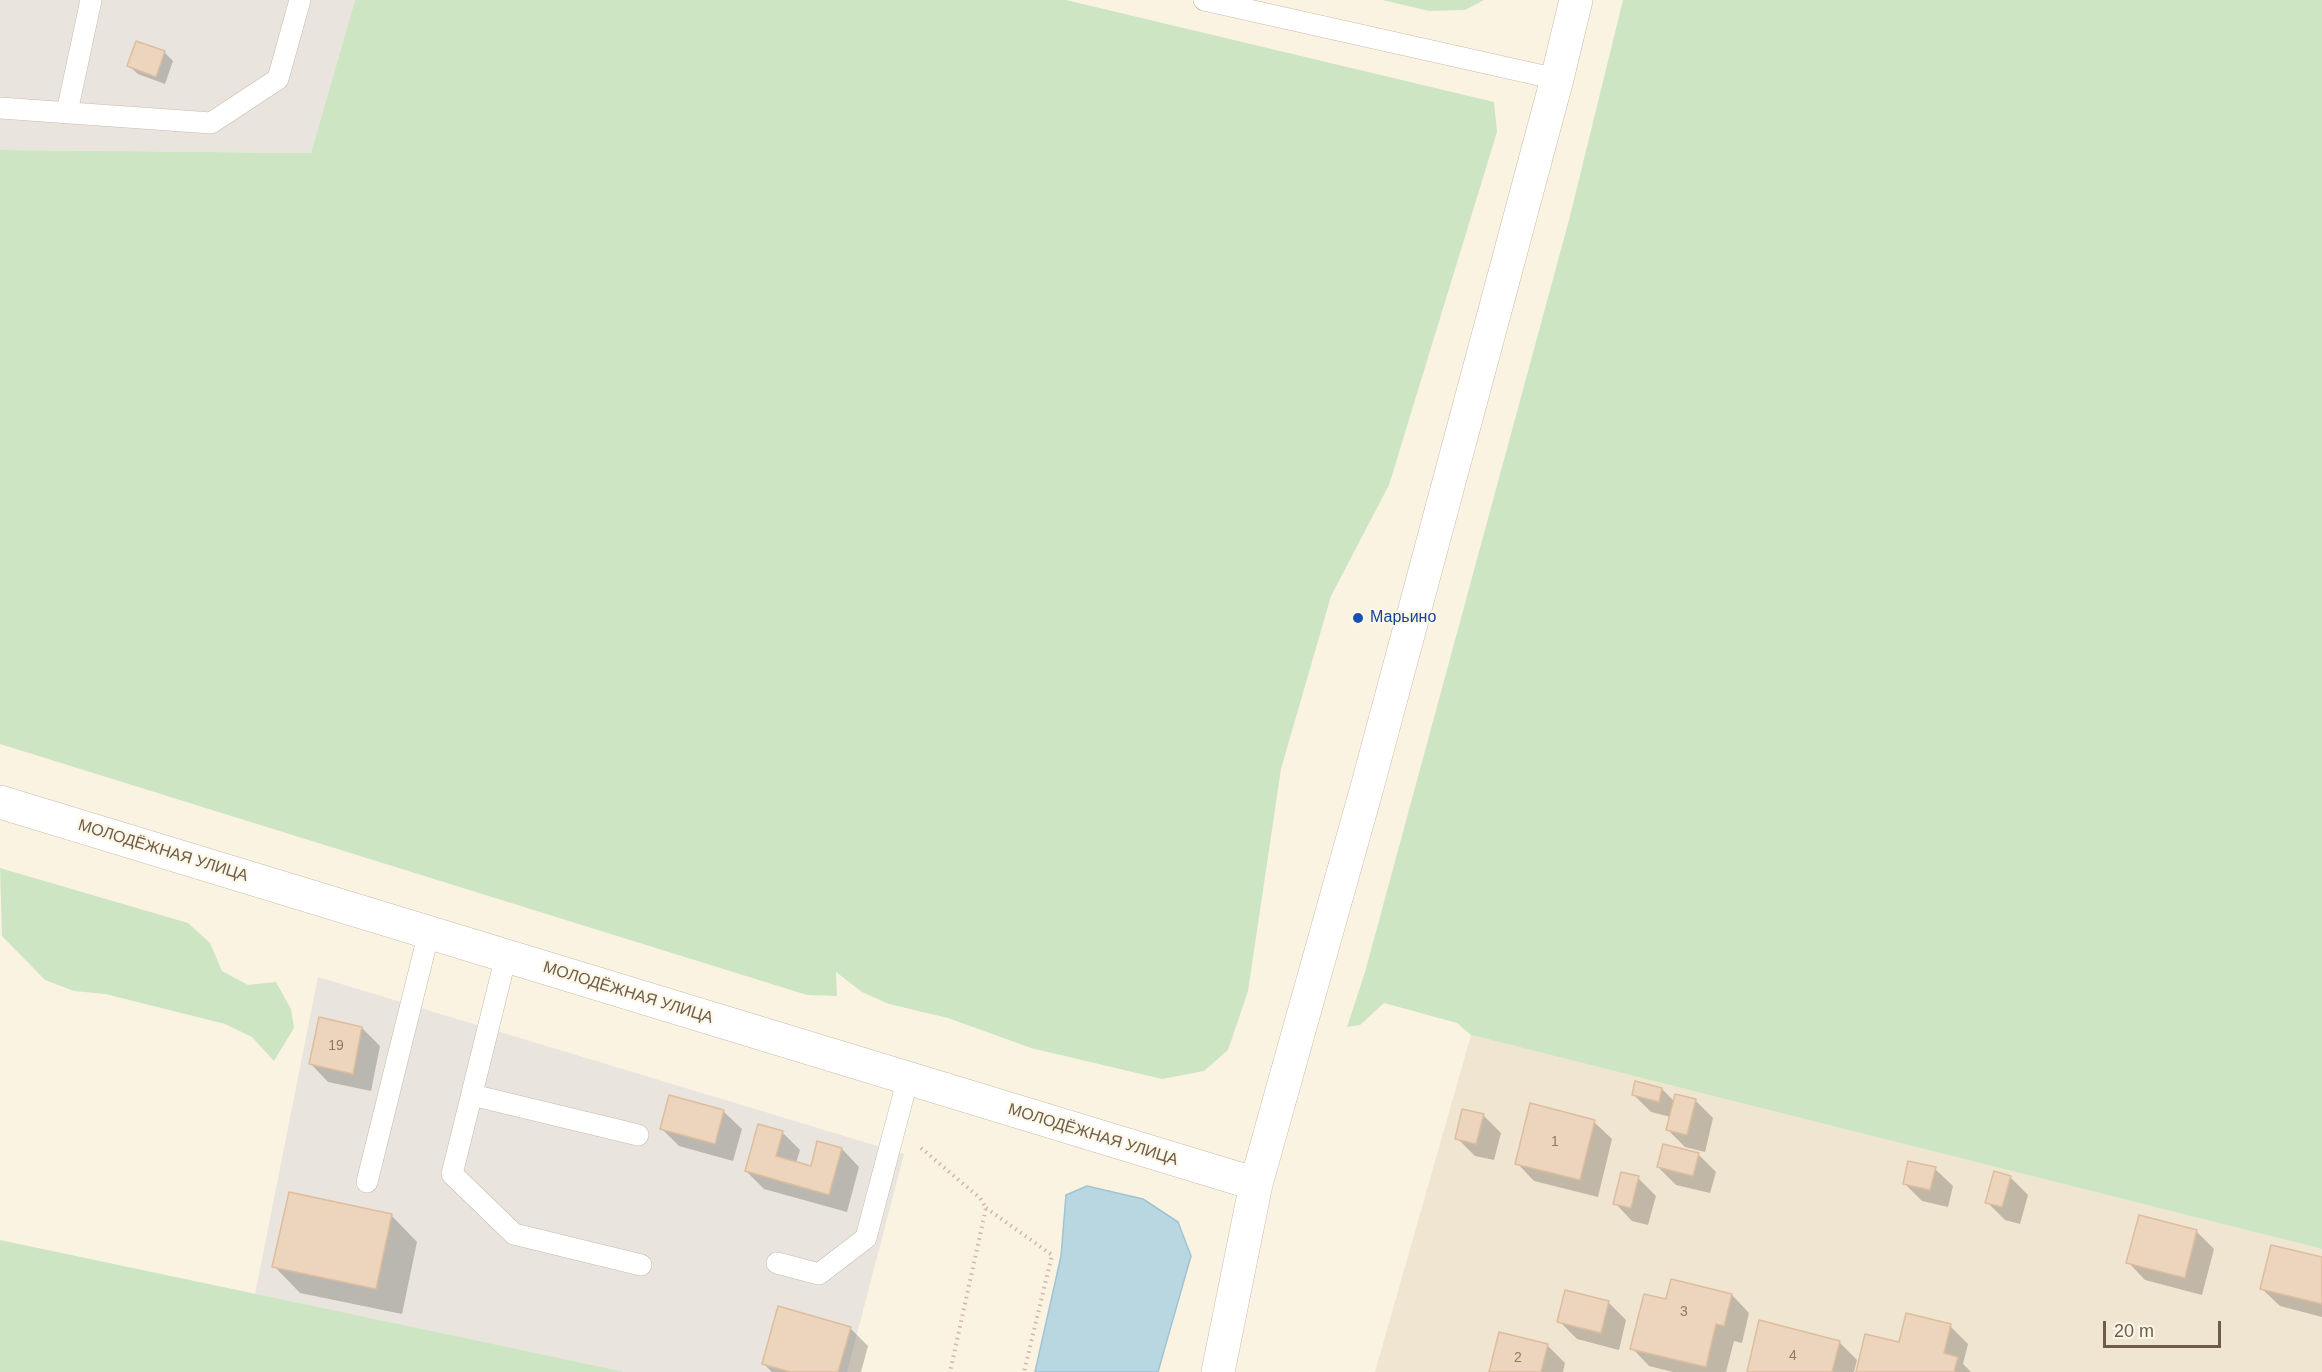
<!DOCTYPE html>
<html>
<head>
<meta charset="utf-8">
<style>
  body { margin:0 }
  #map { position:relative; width:2322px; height:1372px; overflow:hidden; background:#faf3e2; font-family:Helvetica,sans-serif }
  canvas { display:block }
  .scale { position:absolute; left:2103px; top:1321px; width:118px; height:27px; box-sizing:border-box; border:3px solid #6e5c4b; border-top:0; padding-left:8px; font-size:18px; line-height:21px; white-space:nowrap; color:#6e5c4b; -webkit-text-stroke:4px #fdf7e7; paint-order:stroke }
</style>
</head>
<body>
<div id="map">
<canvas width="2322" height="1372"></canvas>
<div class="scale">20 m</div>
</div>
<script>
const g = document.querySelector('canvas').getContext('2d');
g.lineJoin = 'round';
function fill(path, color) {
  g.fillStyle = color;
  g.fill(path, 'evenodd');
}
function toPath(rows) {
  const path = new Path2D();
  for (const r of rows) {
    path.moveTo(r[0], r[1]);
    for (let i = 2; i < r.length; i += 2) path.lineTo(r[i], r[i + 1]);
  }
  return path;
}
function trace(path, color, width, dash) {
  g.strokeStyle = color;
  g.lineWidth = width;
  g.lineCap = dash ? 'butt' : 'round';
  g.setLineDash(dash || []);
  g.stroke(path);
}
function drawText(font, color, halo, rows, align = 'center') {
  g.font = font + ' Helvetica,sans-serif';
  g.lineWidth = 4.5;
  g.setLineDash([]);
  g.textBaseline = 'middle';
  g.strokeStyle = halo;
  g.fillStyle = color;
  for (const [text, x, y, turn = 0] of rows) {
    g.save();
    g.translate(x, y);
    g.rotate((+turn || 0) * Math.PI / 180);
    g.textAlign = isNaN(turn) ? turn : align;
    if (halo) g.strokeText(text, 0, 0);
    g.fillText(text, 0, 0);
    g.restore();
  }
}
const residential = toPath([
  [1471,1035,2322,1249,2322,1372,1375,1372]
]);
const industrial = toPath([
  [0,0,355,0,311,153,0,150],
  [318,977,904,1154,847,1372,625,1372,255,1294]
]);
const green = toPath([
  [355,0,1066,0,1494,102,1497,132,1389,485,1331,596,1281,769,1248,991,1228,1050,1204,1071,1162,1079,1031,1048,948,1018,889,1004,862,992,836,972,837,996,807,995,0,744,0,150,311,153],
  [1383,0,1484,0,1465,10,1429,11],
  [1623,0,2322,0,2322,1249,1471,1035,1457,1023,1384,1003,1360,1025,1347,1027,1365,972,1569,220],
  [0,868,188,923,210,943,222,971,248,985,276,982,291,1009,294,1028,274,1061,252,1037,225,1024,105,994,74,991,45,980,2,936],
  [0,1240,460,1337,625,1372,0,1372]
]);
const water = toPath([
  [1087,1186,1143,1199,1178,1222,1191,1256,1158,1372,1035,1372,1061,1256,1066,1195,1087,1186]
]);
const shadow = toPath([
  [137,43,165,53,173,61,165,84,138,74,129,66],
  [320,1019,362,1028,380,1046,371,1091,328,1082,311,1064],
  [1662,1089,1675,1102,1695,1100,1713,1118,1705,1152,1685,1147,1668,1130,1671,1117,1651,1112,1633,1094],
  [670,1097,724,1112,742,1129,733,1161,679,1146,662,1129],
  [1483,1115,1501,1133,1494,1160,1475,1156,1457,1138],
  [1594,1122,1612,1139,1598,1197,1534,1181,1517,1163],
  [782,1132,800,1150,796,1163,812,1168,842,1149,859,1167,847,1212,764,1189,746,1171],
  [1698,1154,1716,1172,1710,1193,1676,1185,1658,1167],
  [1935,1169,1953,1186,1948,1207,1922,1201,1904,1183],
  [2010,1177,2028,1195,2020,1224,2005,1220,1987,1202],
  [1638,1178,1656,1196,1648,1225,1632,1221,1615,1203],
  [391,1215,417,1242,402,1314,300,1293,274,1266],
  [2196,1231,2214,1249,2202,1295,2145,1280,2128,1262],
  [2322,1259,2322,1317,2280,1306,2262,1289],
  [1732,1295,1749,1313,1742,1343,1734,1341,1726,1372,1673,1372,1649,1366,1632,1348,1667,1301],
  [1608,1302,1626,1320,1619,1350,1577,1339,1559,1321],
  [1950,1326,1968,1344,1963,1364,1971,1372,1857,1372],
  [850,1328,868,1346,861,1372,772,1372,763,1363],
  [1839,1342,1857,1360,1854,1372,1748,1372],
  [1547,1345,1565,1363,1563,1372,1490,1372]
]);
const building = toPath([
  [136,41,165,51,156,77,127,66,136,41],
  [319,1017,362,1027,353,1074,309,1064,319,1017],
  [1635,1081,1662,1088,1659,1102,1632,1095,1635,1081],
  [1675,1094,1696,1099,1687,1135,1666,1130,1675,1094],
  [669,1095,724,1110,715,1144,660,1129,669,1095],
  [1530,1103,1595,1120,1580,1180,1515,1164,1530,1103],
  [1462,1109,1484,1114,1476,1144,1455,1139,1462,1109],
  [758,1124,783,1131,776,1156,811,1166,817,1141,842,1148,829,1195,745,1171,758,1124],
  [1663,1144,1699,1153,1693,1176,1657,1167,1663,1144],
  [1908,1161,1936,1167,1930,1190,1903,1184,1908,1161],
  [1994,1171,2011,1176,2002,1207,1985,1203,1994,1171],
  [1621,1172,1639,1176,1631,1208,1613,1204,1621,1172],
  [289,1192,392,1214,376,1289,272,1267,289,1192],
  [2139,1215,2197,1230,2185,1278,2126,1263,2139,1215],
  [2271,1245,2322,1257,2322,1304,2260,1289,2271,1245],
  [1671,1279,1732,1294,1724,1326,1716,1324,1706,1367,1630,1349,1644,1294,1666,1299,1671,1279],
  [1565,1290,1609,1301,1601,1333,1557,1322,1565,1290],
  [778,1306,851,1327,838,1372,790,1372,762,1364,778,1306],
  [1906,1313,1951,1324,1944,1353,1958,1357,1954,1372,1856,1372,1865,1334,1899,1342,1906,1313],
  [1759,1320,1840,1341,1832,1372,1747,1372,1759,1320],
  [1499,1332,1548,1344,1541,1372,1489,1372,1499,1332]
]);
const path = toPath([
  [921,1148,980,1198,986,1208,950,1372],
  [986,1208,1052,1255,1024,1372]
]);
const service = toPath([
  [1204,0,1557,79],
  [0,108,211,123,278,79,300,0],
  [67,112,91,0],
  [506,956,452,1174,514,1234,641,1265],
  [472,1095,638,1135],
  [367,1182,429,932],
  [777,1263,819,1274,866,1238,908,1078]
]);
const tertiary = toPath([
  [0,802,1256,1184],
  [1218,1372,1256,1184,1368,784,1557,79,1576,0]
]);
const markers = [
  [1358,618,6,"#1a4fb4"]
];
const numberNames = [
  ["19",336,1046],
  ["1",1555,1142],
  ["3",1684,1312],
  ["4",1793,1356],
  ["2",1518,1358]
];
const transitNames = [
  ["Марьино",1370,618]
];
const streetNames = [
  ["МОЛОДЁЖНАЯ УЛИЦА",163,851,17],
  ["МОЛОДЁЖНАЯ УЛИЦА",628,993,17],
  ["МОЛОДЁЖНАЯ УЛИЦА",1093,1135,17]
];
fill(residential, '#f0e5d1');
fill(industrial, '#e9e4dd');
fill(green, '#cde5c2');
fill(water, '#b9d7e1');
trace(water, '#a0c4d2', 1.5);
fill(shadow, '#0003');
fill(building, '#ecd5bc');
trace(building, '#ddbd9e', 1.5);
trace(service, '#c9bbaa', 22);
trace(tertiary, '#c9bbaa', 34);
trace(path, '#d1b8a0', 4, [1.5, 4.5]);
trace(service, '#fff', 21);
trace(tertiary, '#fff', 33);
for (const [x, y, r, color] of markers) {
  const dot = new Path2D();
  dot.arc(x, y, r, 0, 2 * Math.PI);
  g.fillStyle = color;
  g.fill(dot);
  trace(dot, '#fdf7e7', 2);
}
drawText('14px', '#8e7a67', null, numberNames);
drawText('16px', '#164399', '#fdf7e7', transitNames, 'left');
drawText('16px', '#6e5c4b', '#fdf7e7', streetNames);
</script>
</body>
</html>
